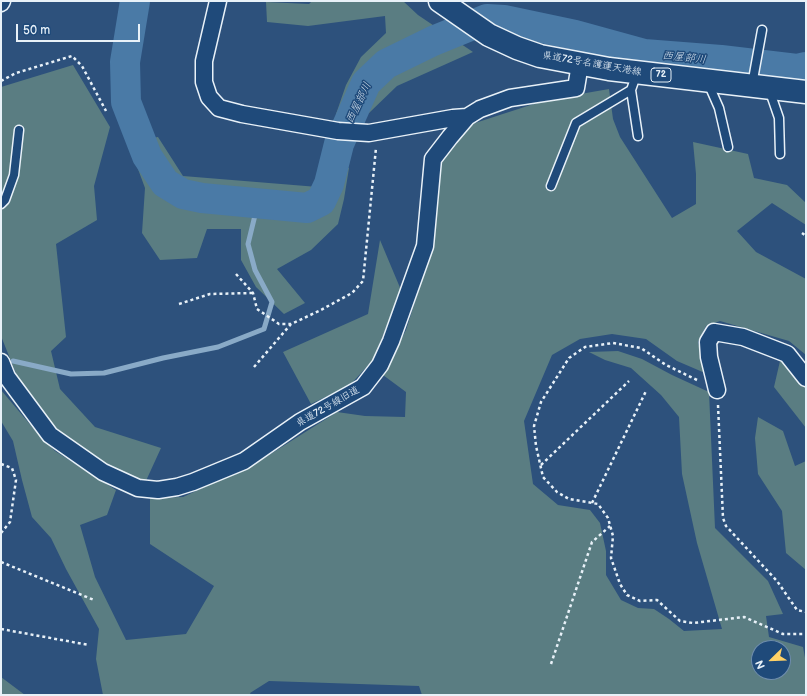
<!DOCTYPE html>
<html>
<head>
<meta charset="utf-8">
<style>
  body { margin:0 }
  #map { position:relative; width:807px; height:696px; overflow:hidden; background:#2d517c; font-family:"Balsamiq Sans",sans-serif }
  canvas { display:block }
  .frame { position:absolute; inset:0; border:2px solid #e8f1f8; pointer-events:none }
  .north { position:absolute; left:751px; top:640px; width:40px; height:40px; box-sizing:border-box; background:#1f4a7a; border:1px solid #6f8dac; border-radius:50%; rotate:247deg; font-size:11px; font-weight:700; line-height:16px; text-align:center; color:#e8f1f8 }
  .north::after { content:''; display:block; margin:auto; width:14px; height:18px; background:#ffd166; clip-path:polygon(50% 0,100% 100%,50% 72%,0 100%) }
  .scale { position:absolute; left:16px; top:24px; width:124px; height:18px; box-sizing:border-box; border:2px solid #e8f1f8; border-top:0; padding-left:5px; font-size:12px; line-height:14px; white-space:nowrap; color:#e8f1f8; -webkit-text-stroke:3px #1f4a7a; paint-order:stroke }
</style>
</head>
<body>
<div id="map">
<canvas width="807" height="696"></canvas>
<div class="frame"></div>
<div class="north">N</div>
<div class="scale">50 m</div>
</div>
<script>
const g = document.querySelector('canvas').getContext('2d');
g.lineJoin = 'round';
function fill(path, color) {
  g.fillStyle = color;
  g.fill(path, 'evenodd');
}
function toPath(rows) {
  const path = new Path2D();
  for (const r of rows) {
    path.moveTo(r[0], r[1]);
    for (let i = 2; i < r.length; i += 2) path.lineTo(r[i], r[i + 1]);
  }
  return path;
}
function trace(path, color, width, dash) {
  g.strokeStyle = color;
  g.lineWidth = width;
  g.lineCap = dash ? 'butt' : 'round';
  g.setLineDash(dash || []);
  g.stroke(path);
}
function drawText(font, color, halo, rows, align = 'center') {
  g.font = font + ' "Balsamiq Sans","Klee One",sans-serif';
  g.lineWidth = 3;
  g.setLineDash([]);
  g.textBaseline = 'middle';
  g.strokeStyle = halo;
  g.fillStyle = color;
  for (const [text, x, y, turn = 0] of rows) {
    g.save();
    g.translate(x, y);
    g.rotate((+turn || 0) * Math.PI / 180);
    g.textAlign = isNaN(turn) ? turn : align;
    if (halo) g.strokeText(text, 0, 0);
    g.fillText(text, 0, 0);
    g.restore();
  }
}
const green = toPath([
  [312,1,403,1,418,15,473,52,397,86,369,113,336,114,346,85,361,57,386,33,385,16,308,26,267,22,266,2,309,4],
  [73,65,110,127,94,186,97,220,56,244,66,337,51,351,60,389,95,427,161,448,145,483,103,463,57,430,17,376,1,336,1,87],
  [609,89,613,119,620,137,672,218,696,204,696,174,693,142,748,154,754,178,787,185,806,203,806,225,772,203,737,231,756,252,806,279,806,355,789,341,720,321,706,326,698,342,705,373,677,361,646,339,612,334,580,339,552,355,524,421,533,484,558,505,590,510,600,523,606,551,606,575,621,600,638,608,654,609,669,619,684,631,722,629,697,543,682,474,679,417,661,395,631,368,605,360,589,352,618,351,642,359,672,375,709,392,715,528,768,581,783,614,766,616,769,637,803,647,806,663,806,695,422,695,419,686,269,681,250,693,251,695,103,695,96,659,99,629,66,569,51,538,32,517,22,480,13,441,1,421,1,390,39,435,55,451,116,490,107,515,80,525,95,577,126,640,186,634,214,586,150,544,150,498,183,497,258,462,337,412,365,416,405,417,406,392,383,375,406,330,430,255,441,162,472,124,546,100],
  [759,648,783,648,783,672,759,672],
  [158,137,183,176,318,187,329,158,349,168,344,199,338,224,311,250,277,269,305,303,284,314,256,287,241,260,241,229,207,229,197,258,160,260,142,233,145,188,128,142],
  [380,240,401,290,373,360,350,385,311,404,283,352,368,314],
  [780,361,788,365,806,388,806,428,774,387],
  [758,417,783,431,795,466,806,461,806,570,786,553,782,511,758,474,755,438],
  [1,677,25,695,1,695]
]);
const stream = toPath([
  [13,361,71,374,104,373,163,358,218,347,264,329,272,302,255,270,248,244,258,203]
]);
const river = toPath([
  [135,1,125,62,126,102,147,156,165,183,183,194,202,198,307,208,321,201,329,184,339,144,366,83,386,64,433,41,487,19,504,20,575,35,644,54,721,60,797,69,806,67]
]);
const path = toPath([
  [1,81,16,73,72,56,82,66,106,111],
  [802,233,806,236],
  [236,274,253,293,257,309,279,324,291,324,319,311,352,293,363,281,376,148],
  [179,304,210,294,252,293],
  [254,367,291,324],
  [697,380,666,365,641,348,613,343,585,347,569,358,541,402,534,426,536,446,543,477,557,492,569,499,598,504,608,518,613,536,611,558,620,584,627,595,640,601,657,600,680,621,693,623,744,617,783,634,806,634],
  [718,405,723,518,726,526,777,581,797,610,806,612],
  [1,464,12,468,16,480,10,522,1,533],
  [541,465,629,381],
  [592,503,646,391],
  [1,562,94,600],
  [1,629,89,645],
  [551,664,592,542,610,526]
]);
const service = toPath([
  [708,83,719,108,728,147],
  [752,85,762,30],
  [769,89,779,118,780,154],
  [631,90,638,136],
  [551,186,576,123,631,90,637,73],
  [1,204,5,200,14,175,19,130]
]);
const minor = toPath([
  [218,1,204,61,204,82,209,97,219,108,242,114,338,131,369,133,453,118,467,117],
  [1,3,2,1],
  [1,362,7,377,50,435,103,472,138,488,158,490,177,487,193,482,244,461,300,422,363,387,380,365,391,341,425,246,433,159,450,137,467,117,480,109,510,98,576,88,580,64],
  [717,390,709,357,708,342,714,332,743,337,787,354,806,378]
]);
const primary = toPath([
  [440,1,489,35,517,48,540,56,609,69,806,92]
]);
const shields = [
  [661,75,20]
];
const shieldNames = [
  ["72",661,75]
];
const streetNames = [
  ["県道72号名護運天港線",592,64,10],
  ["県道72号線旧道",328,407,-30]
];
const waterNames = [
  ["西屋部川",684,58,6],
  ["西屋部川",359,103,-64]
];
fill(green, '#5a7d82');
trace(stream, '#89aac7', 5);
trace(river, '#4a7aa6', 30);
trace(service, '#e8f1f8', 11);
trace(minor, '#e8f1f8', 19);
trace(primary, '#e8f1f8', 25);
trace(path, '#e8f1f8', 2.5, [3, 3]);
trace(service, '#1f4a7a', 8);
trace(minor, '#1f4a7a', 16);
trace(primary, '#1f4a7a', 22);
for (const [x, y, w] of shields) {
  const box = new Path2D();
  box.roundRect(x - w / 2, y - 7, w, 14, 3);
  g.fillStyle = '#1f4a7a';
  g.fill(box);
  trace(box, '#e8f1f8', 1);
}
drawText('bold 9px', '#e8f1f8', null, shieldNames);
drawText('10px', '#e8f1f8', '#1f4a7a', streetNames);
drawText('italic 11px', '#d0dfec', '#1f4a7a', waterNames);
</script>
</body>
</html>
